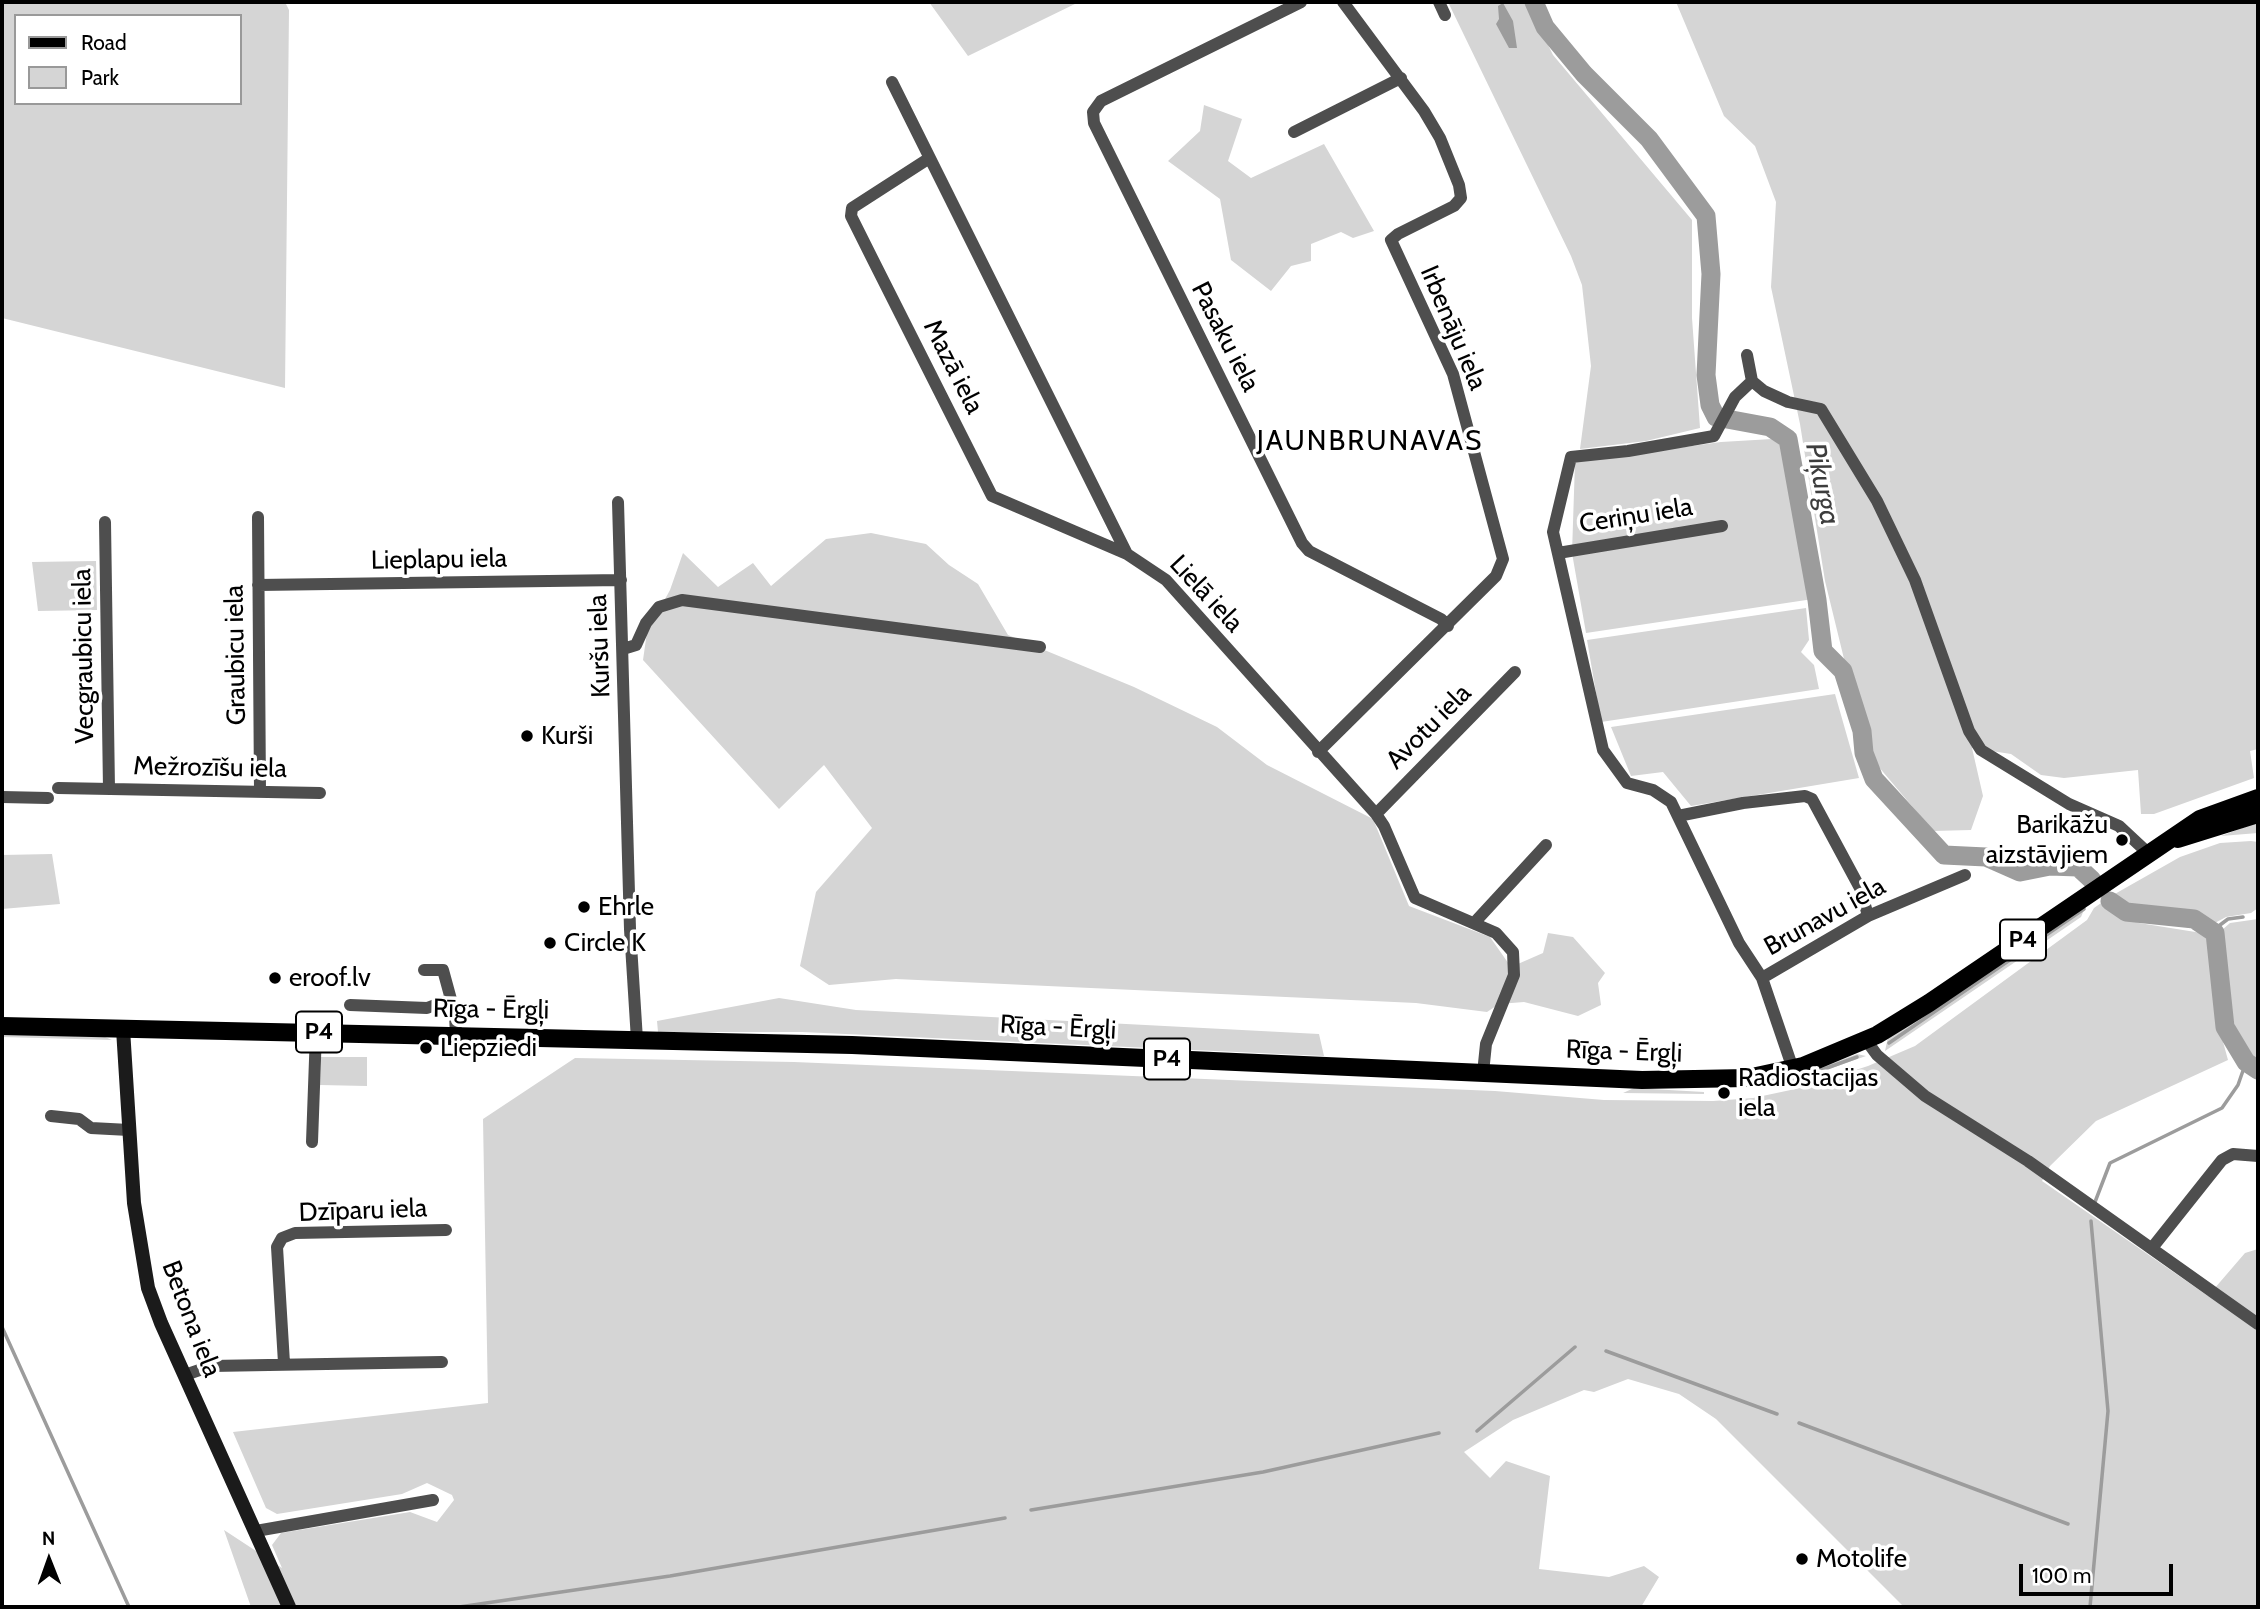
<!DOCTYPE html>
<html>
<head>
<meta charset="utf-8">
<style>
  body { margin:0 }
  #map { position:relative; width:2260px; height:1609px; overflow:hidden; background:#fff; font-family:Cabin,sans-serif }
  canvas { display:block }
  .frame { position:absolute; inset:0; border:4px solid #000; pointer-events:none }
  .legend { position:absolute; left:14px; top:14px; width:228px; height:91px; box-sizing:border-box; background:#fff; border:2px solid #999; margin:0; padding:9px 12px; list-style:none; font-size:21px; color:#000 }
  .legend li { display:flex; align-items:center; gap:14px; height:35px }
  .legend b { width:35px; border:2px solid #999 }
  .north { position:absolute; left:14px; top:1525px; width:70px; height:70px; -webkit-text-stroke:5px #fff; paint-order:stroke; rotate:359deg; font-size:19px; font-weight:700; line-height:28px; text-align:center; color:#000 }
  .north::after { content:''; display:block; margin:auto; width:24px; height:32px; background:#000; clip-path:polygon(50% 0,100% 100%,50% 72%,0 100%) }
  .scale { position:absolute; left:2019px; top:1564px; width:154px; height:32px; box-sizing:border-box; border:4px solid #000; border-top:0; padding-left:9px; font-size:21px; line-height:24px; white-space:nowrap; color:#000; -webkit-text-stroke:5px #fff; paint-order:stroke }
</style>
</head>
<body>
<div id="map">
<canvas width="2260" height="1609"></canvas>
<div class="frame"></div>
<ul class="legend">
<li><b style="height:9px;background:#000"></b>Road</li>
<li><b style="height:19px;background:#d5d5d5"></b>Park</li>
</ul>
<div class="north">N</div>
<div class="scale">100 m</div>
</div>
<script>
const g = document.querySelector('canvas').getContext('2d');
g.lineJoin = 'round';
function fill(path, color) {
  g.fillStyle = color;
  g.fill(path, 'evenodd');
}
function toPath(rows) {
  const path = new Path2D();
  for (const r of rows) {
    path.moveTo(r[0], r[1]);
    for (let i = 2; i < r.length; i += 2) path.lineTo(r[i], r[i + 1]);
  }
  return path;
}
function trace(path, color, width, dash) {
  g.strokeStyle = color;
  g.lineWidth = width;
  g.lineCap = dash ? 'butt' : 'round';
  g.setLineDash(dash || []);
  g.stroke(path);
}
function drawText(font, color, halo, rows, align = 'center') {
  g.font = font + ' Cabin,sans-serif';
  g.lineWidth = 7;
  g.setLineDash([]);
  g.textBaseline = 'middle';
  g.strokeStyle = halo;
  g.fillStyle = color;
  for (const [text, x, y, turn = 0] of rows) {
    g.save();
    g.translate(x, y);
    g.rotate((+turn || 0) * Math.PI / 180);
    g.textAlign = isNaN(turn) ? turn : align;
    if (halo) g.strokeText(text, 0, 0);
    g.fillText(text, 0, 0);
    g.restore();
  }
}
const green = toPath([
  [2,2,285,2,289,10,285,388,2,318],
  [16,16,240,16,240,103,16,103],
  [929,2,1079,2,968,56],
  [1448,2,1527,2,1553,55,1692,220,1692,318,1700,428,1646,441,1580,449,1591,366,1582,285,1571,256],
  [1676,2,2258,2,2258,749,2250,751,2254,778,2154,814,2141,814,2138,770,2064,778,2041,775,2011,754,1972,748,1983,796,1971,830,1933,831,1867,753,1825,581,1800,424,1771,287,1776,202,1755,146,1724,116],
  [1204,105,1242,119,1228,161,1251,178,1324,144,1374,231,1353,238,1341,232,1311,244,1311,261,1291,266,1271,291,1231,260,1220,199,1168,161,1200,131],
  [1772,439,1783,447,1813,599,1586,633,1572,553,1575,462,1721,442],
  [871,533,926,544,949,565,978,584,1008,635,1134,687,1217,727,1267,765,1373,819,1409,906,1490,937,1511,967,1543,953,1548,933,1573,937,1605,973,1598,983,1601,1005,1578,1016,1524,1002,1499,1004,1487,1012,1416,1003,896,979,829,985,800,966,816,892,872,828,824,765,779,809,643,660,647,632,670,590,683,553,718,587,753,563,771,586,826,539],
  [96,561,97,610,38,611,32,562],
  [1806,608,1809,640,1801,652,1814,665,1819,689,1601,722,1587,640],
  [1835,694,1859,778,1691,806,1663,772,1631,776,1611,727],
  [2258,822,2258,833,2221,836],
  [2251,841,2258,842,2258,908,2251,913,2226,917,2213,924,2195,916,2120,904,2113,895,2180,857,2220,843],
  [52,854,60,904,2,909,2,855],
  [2104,901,2109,908,2139,923,2208,934,2217,1020,2228,1060,2096,1121,2050,1166,2042,1181,2208,1296,2245,1253,2258,1249,2258,1607,1904,1607,1716,1419,1679,1394,1628,1379,1594,1392,1584,1390,1513,1420,1464,1452,1490,1478,1506,1461,1550,1476,1539,1569,1609,1577,1644,1566,1659,1577,1641,1607,251,1607,224,1530,282,1568,272,1545,281,1533,410,1512,437,1522,454,1500,452,1495,427,1483,402,1494,277,1514,266,1508,233,1432,488,1403,483,1119,575,1058,794,1062,1495,1091,1604,1100,1713,1101,1753,1098,1800,1088,1868,1066,1915,1046,2087,920,2094,908],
  [2086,905,2081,917,1885,1051,1888,1037],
  [2258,919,2256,973,2258,1064,2238,1039,2227,996,2222,930,2230,923],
  [779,998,856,1010,1319,1034,1324,1056,802,1032,658,1032,657,1021],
  [2,1034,105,1037,112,1040,2,1037],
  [1857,1054,1866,1056,1792,1082,1791,1079],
  [321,1057,367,1057,367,1086,320,1085],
  [1634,1088,1704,1092,1704,1094,1623,1093]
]);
const water = toPath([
  [1503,3,1513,21,1517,48,1509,48,1496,24,1499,19,1498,6]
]);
const stream = toPath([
  [2212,931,2228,919,2243,917],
  [1889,1043,2084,909],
  [1794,1080,1857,1057],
  [2095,1202,2110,1163,2222,1108,2238,1085,2246,1062],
  [2,1327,129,1607],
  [1606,1351,1777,1414],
  [1799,1423,2068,1524],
  [1477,1431,1575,1347],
  [1031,1510,1263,1472,1439,1433],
  [459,1607,670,1576,1005,1518],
  [2090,1607,2108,1411,2091,1221]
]);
const river = toPath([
  [1534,2,1545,27,1584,74,1649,139,1706,216,1711,274,1706,375,1710,405,1716,417,1770,427,1788,439,1817,600,1823,651,1843,671,1862,731,1864,753,1874,779,1944,855,1986,857,2020,872,2050,866,2078,867,2092,880],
  [2110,901,2126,912,2194,919,2215,933,2225,1027,2246,1062,2258,1070]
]);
const minor = toPath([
  [1301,2,1101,101,1093,112,1094,123,1302,543,1309,551,1441,619,1448,626],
  [1439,2,1445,15],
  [892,82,1127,554,1166,580,1376,814,1384,826,1415,898,1496,933,1513,952,1514,975,1486,1044,1483,1073],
  [1294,132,1401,78],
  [928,159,852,208,851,216,872,258,992,496,1127,554],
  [1747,355,1752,381,1764,391,1788,402,1821,409,1877,501,1915,580,1969,731,1981,750,2069,804,2119,826,2149,854],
  [1752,381,1735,397,1714,436,1628,451,1571,457,1553,532,1603,750,1627,783,1653,790,1671,802,1739,943,1762,978],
  [618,502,630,929,637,1040],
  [258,517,260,792],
  [105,522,109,789],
  [1558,553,1722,526],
  [258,585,621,580],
  [623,649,636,645,646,623,659,607,682,600,1040,647],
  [1318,752,1496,576,1503,559,1453,374,1391,240,1398,234,1454,206,1461,198,1459,185,1440,138,1424,111,1343,2],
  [58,788,320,793],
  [2,797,48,798],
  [1376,814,1515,672],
  [1678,816,1743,803,1805,796,1812,799,1861,890,1868,916],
  [1475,922,1546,845],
  [424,970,443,970,455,1014,456,1036],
  [350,1005,427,1008,451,999],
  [1866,1040,1877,1055,1925,1096,2028,1161,2258,1324],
  [1793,1069,1762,978,1868,916,1965,875],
  [51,1116,79,1119,91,1128,129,1130],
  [312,1142,316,1032],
  [2152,1248,2222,1160,2233,1154,2258,1156],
  [284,1363,277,1247,282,1238,295,1233,446,1230],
  [185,1375,211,1366,442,1362],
  [256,1531,433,1500]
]);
const secondary = toPath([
  [123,1029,134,1203,148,1288,161,1323,289,1607]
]);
const primary = toPath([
  [2178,839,2258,814],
  [2,1026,852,1045,1642,1080,1747,1078,1803,1066,1877,1035,1929,1003,2200,819,2258,798]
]);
const markers = [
  [527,736,7,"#000"],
  [2122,840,7,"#000"],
  [584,907,7,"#000"],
  [550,943,7,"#000"],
  [275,978,7,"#000"],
  [426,1048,7,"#000"],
  [1724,1093,7,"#000"],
  [1802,1559,7,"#000"]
];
const shields = [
  [2023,940,46],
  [319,1032,46],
  [1167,1059,46]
];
const shieldNames = [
  ["P4",2023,940],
  ["P4",319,1032],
  ["P4",1167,1059]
];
const streetNames = [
  ["Irbenāju iela",1453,328,67],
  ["Pasaku iela",1225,337,63],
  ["Mazā iela",953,367,63],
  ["Ceriņu iela",1636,516,-9],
  ["Lieplapu iela",439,560,-1],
  ["Lielā iela",1206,594,47],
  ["Kuršu iela",600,646,-92],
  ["Graubicu iela",236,655,-91],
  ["Vecgraubicu iela",84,656,-91],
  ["Avotu iela",1429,727,-45],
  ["Mežrozīšu iela",210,768,1],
  ["Brunavu iela",1825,917,-29],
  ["Rīga - Ērgļi",491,1010,1],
  ["Rīga - Ērgļi",1058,1028,3],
  ["Rīga - Ērgļi",1624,1052,2],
  ["Dzīparu iela",363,1211,-2],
  ["Betona iela",191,1319,69]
];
const poiNames = [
  ["Kurši",541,736],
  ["Barikāžu",2108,825,"right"],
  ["aizstāvjiem",2108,855,"right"],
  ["Ehrle",598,907],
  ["Circle K",564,943],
  ["eroof.lv",289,978],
  ["Liepziedi",440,1048],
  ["Radiostacijas",1738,1078],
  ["iela",1738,1108],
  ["Motolife",1816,1559]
];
const neighbourhoodNames = [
  ["JAUNBRUNAVAS",1370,442]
];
const waterNames = [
  ["Piķurga",1822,484,79]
];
fill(green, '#d5d5d5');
fill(water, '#9c9c9c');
trace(stream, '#9c9c9c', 3.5);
trace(river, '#9c9c9c', 19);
trace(minor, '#4e4e4e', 12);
trace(secondary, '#1b1b1b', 14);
trace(primary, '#000', 18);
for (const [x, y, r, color] of markers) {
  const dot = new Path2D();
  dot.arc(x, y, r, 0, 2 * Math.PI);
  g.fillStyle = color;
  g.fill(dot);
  trace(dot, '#fff', 2.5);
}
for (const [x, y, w] of shields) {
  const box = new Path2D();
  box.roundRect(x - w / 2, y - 20.5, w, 41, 5);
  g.fillStyle = '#fff';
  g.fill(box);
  trace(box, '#000', 2);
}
drawText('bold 24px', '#000', null, shieldNames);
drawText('26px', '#000', '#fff', streetNames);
drawText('26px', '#000', '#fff', poiNames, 'left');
g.letterSpacing = '2px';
drawText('28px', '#000', '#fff', neighbourhoodNames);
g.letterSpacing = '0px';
drawText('italic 28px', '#3d3d3d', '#fff', waterNames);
</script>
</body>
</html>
